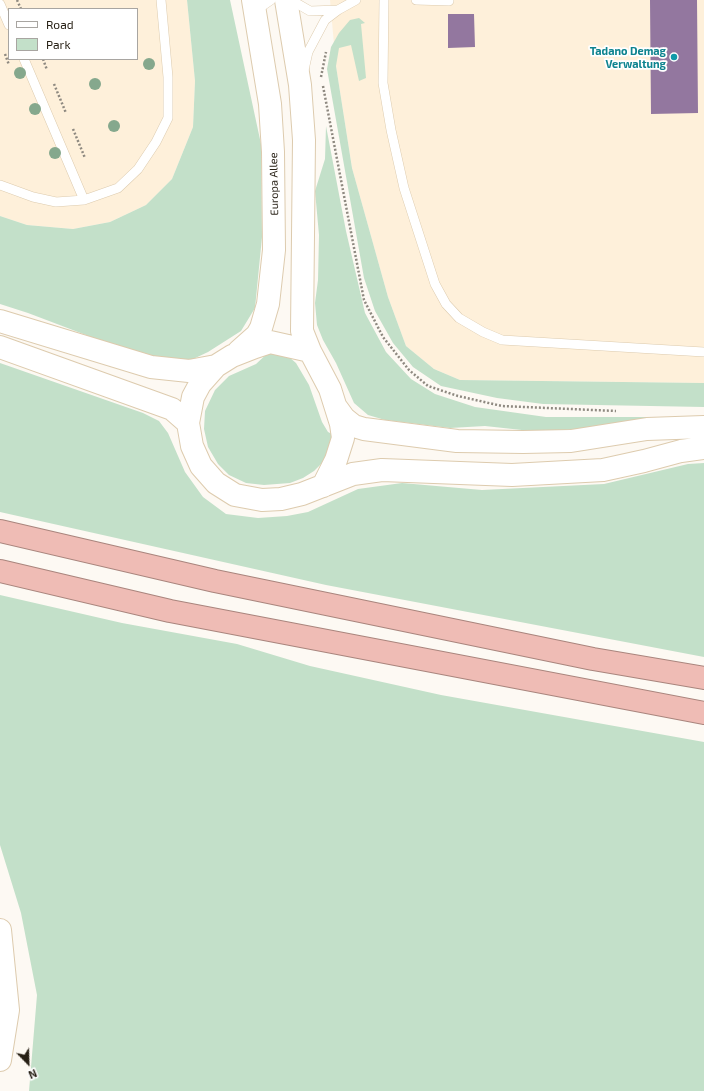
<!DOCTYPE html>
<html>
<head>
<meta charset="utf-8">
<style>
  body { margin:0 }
  #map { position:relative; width:704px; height:1091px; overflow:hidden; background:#fdf9f3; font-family:"Exo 2",sans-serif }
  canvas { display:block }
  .legend { position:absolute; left:8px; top:8px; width:130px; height:52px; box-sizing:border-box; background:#fff; border:1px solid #a8a5a1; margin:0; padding:5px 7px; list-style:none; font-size:12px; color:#261f14 }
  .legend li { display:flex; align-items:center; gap:8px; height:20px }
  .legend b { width:20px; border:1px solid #a8a5a1 }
  .north { position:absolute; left:8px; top:1043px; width:40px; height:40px; -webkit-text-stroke:3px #fff; paint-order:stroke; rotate:157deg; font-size:11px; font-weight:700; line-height:16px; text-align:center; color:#261f14 }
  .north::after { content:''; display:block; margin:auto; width:14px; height:18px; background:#261f14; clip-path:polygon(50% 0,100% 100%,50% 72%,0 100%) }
</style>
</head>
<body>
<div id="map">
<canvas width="704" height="1091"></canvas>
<ul class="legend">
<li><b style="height:5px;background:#fff"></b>Road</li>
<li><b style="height:11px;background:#c3e0c9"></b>Park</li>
</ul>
<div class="north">N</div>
</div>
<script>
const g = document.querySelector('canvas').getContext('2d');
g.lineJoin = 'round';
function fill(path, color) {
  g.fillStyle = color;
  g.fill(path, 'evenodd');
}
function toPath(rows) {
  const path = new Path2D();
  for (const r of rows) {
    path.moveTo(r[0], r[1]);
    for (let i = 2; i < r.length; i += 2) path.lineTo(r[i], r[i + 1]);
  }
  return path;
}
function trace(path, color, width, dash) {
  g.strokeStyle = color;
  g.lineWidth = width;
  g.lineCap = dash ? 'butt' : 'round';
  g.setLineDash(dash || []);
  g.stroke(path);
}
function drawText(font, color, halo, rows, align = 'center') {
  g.font = font + ' "Exo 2",sans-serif';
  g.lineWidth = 3.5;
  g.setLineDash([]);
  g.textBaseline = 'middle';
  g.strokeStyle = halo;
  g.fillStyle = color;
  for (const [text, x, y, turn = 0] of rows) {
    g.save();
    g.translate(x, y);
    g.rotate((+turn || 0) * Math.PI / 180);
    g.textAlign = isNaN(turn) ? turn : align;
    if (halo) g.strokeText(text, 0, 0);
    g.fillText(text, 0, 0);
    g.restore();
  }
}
const built = toPath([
  [0,0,187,0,195,81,193,127,172,179,146,205,110,222,73,229,27,225,0,216],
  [9,9,137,9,137,59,9,59],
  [330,0,704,0,704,383,460,380,434,369,406,346,388,297,352,168,336,66]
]);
const green = toPath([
  [187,0,230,0,261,144,262,237,255,308,241,331,208,352,191,360,174,362,136,354,28,313,0,304,0,216,27,225,73,229,110,222,146,205,172,179,193,127,195,81],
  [359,18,365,23,361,24,366,78,359,81,351,45,339,48,336,66,352,168,388,297,406,346,434,369,460,380,704,383,704,407,543,404,497,398,441,386,413,367,393,343,375,311,364,278,327,69,331,47,339,33,350,20],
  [326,126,346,231,365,313,386,352,411,379,435,394,475,407,546,417,669,417,667,422,594,429,531,431,485,426,450,428,385,420,368,415,354,403,336,363,323,340,317,325,315,303,318,280,319,235,315,191,325,159],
  [270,351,289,357,296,363,309,385,322,422,328,432,334,435,329,451,323,462,314,471,303,478,290,483,264,485,246,483,229,475,218,464,208,447,204,429,205,411,215,390,229,376,256,364],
  [0,363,143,413,159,421,168,433,185,472,203,497,226,514,258,518,287,516,308,512,358,489,402,483,482,490,604,484,688,464,704,463,704,657,326,585,0,512],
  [0,595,122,623,237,644,310,666,441,695,704,742,704,1091,29,1091,37,995,21,913,0,845]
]);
const building = toPath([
  [650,0,697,0,698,113,651,114],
  [448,14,474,14,475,47,448,48]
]);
const path = toPath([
  [17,0,21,9],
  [5,54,9,65],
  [43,59,47,70],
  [321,77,326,52],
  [54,84,66,113],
  [323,86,364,300,383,337,409,370,428,386,458,396,502,406,616,411],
  [73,129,85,158]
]);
const service = toPath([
  [291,0,310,11,338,10],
  [384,0,383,83,391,130,404,188,435,284,446,304,459,318,483,332,502,340,704,352],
  [416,0,449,1],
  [0,4,9,25],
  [255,11,271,0],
  [24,59,84,200],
  [304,70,308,52,325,20,338,10,356,0],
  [0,185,33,197,56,202,84,200,118,188,138,169,156,142,168,118,168,77,161,0]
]);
const tertiary = toPath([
  [0,930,8,1010,0,1060]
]);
const secondary = toPath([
  [286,0,300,85,304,140,302,331,310,351,330,389,341,424,343,438,336,460,323,486],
  [0,321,151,367,189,371,216,366],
  [0,347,172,409,188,423],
  [239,351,257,335,261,328,268,304,274,250,273,152,270,104,253,0],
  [310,351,270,342,255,347,232,356,216,366,200,384,193,397,188,423,192,446,201,466,216,483,235,495,262,500,281,499,302,494,353,474,382,470,512,475,603,470,644,461,681,451,704,448],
  [336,407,344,418,354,426,364,429,457,441,523,442,571,441,647,429,704,427]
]);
const motorway = toPath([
  [0,531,215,581,593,659,704,678],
  [0,571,170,611,704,713]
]);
const trees = [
  [149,64],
  [20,73],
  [95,84],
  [35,109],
  [114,126],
  [55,153]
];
const markers = [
  [674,57,4,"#0f9aa8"]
];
const cultureNames = [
  ["Tadano Demag",666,51],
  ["Verwaltung",666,64]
];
const streetNames = [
  ["Europa Allee",274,184,-91]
];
fill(built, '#fef0da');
fill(green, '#c3e0c9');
fill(building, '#93779f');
trace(service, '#ddcbae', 10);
trace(tertiary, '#ddcbae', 24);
trace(secondary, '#ddcbae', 24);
trace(motorway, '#a9857d', 24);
trace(path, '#8e8980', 2.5, [2, 2]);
trace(service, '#fff', 9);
trace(tertiary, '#fff', 22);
trace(secondary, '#fff', 22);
trace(motorway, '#efbcb5', 22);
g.fillStyle = '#85a88d';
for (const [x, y] of trees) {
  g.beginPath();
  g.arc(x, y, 6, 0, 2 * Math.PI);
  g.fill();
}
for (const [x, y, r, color] of markers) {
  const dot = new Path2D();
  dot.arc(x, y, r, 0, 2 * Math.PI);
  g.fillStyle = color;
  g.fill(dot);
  trace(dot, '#fff', 1.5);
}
drawText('bold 11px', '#0d838f', '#fff', cultureNames, 'right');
drawText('11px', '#261f14', '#fff', streetNames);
</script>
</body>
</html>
